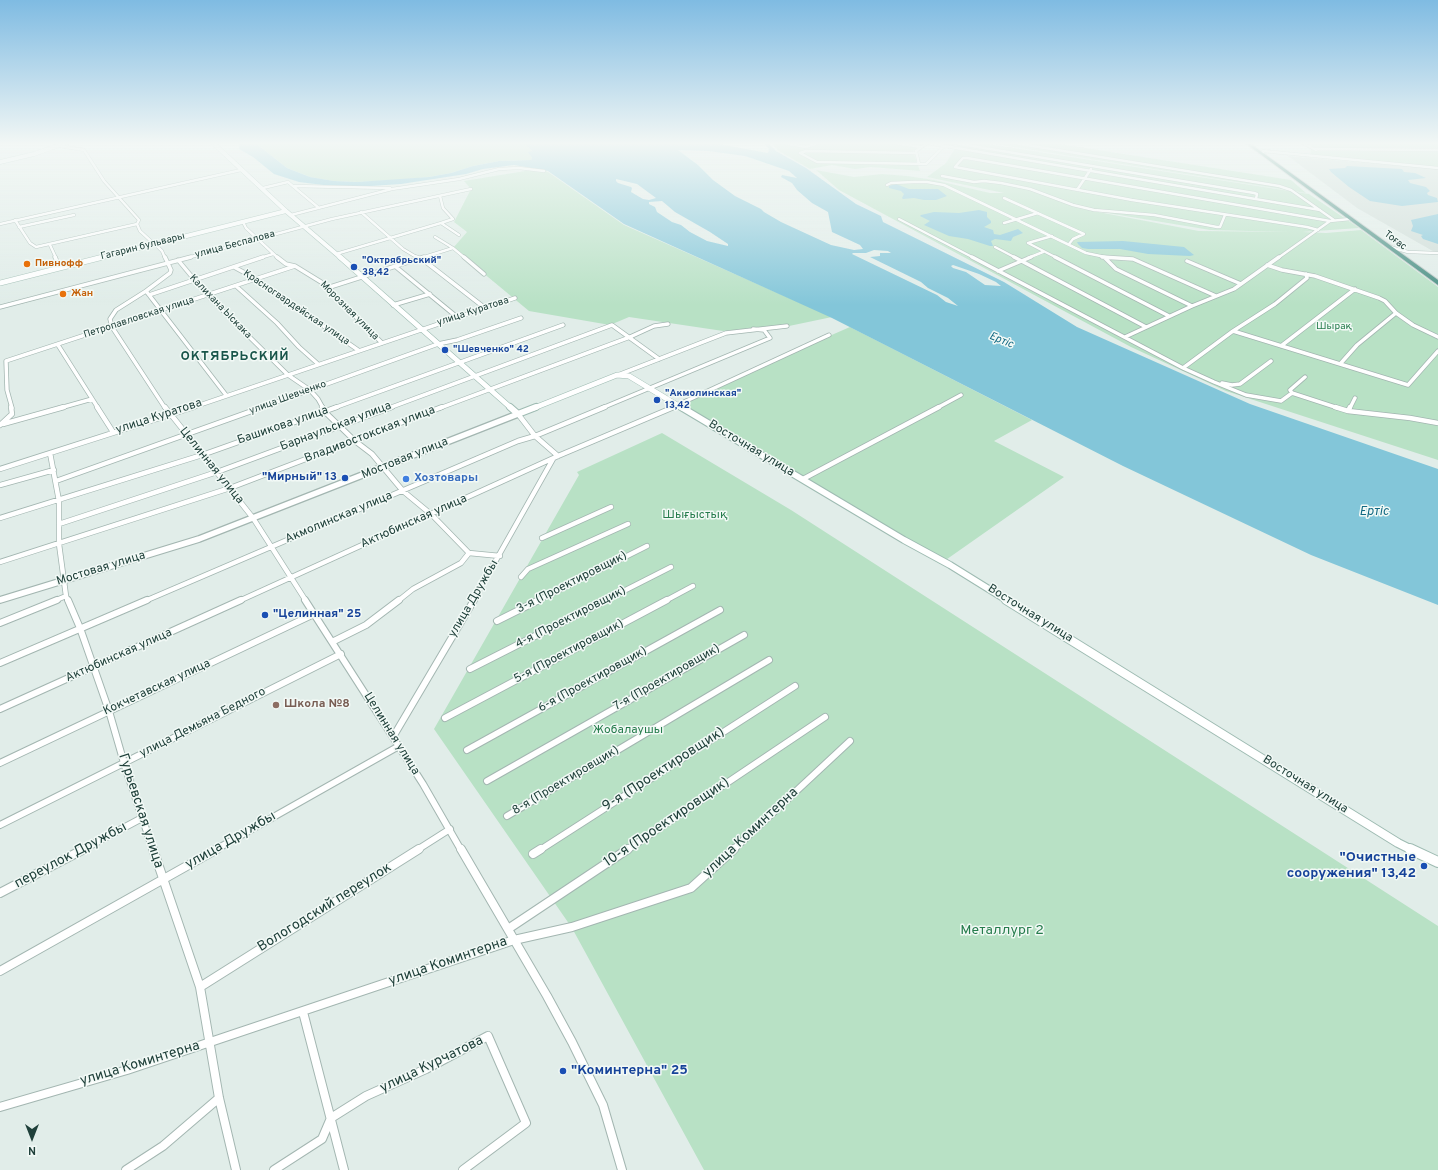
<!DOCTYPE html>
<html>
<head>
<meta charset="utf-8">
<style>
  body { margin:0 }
  #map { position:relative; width:1438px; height:1170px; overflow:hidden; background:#e1ede9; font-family:Overpass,sans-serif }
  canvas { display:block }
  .north { position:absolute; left:12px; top:1118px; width:40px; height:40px; -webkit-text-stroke:3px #f2f9f6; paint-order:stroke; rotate:180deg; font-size:11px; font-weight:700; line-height:16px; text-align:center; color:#1f403a }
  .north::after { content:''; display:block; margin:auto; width:14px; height:18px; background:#1f403a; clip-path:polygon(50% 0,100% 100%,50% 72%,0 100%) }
</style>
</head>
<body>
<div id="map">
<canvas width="1438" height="1170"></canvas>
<div class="north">N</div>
</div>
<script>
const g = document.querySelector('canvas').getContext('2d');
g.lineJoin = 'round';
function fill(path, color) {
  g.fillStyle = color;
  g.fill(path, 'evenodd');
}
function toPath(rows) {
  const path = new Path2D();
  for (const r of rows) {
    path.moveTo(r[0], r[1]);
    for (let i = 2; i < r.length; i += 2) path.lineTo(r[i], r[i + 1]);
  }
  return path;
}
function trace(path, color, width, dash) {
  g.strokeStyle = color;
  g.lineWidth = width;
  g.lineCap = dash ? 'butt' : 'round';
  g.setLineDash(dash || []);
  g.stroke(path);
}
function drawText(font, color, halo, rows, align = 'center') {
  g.font = font + ' Overpass,sans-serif';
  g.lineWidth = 3;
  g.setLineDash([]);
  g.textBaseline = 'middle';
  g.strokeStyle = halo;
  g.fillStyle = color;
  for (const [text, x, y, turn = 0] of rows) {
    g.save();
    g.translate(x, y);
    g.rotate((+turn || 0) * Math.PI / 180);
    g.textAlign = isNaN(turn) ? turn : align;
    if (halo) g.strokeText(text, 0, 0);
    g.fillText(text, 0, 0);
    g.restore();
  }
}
const built = toPath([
  [1288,156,1438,169,1438,254,1357,208]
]);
const green = toPath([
  [254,142,524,142,532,151,529,152,532,158,531,160,499,161,473,166,451,173,429,177,399,180,357,182,334,181,310,177,287,168],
  [770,142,955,142,951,147,924,143,913,151,920,171,871,167,855,169,832,165,810,169,779,151],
  [959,142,975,142,1309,194,1359,228,1302,232,1326,233,1361,230,1438,287,1438,460,1226,391,1131,347,839,190,816,170,854,177,882,174,907,176,934,180,990,193,1004,193,927,177,946,163],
  [1077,208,1210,230,1289,232,1199,231],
  [982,142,1047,142,1291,180,1306,193],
  [1300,142,1438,142,1438,167,1310,156,1311,148],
  [537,169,548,172,624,225,832,317,789,326,723,331,629,317,610,325,529,311,453,248,467,232,454,222,471,189,464,181],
  [850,327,1032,420,994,441,1064,477,940,564,678,402],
  [662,433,791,510,1438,926,1438,1170,704,1170,572,928,434,729,579,475,577,472]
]);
const water = toPath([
  [242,142,254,142,287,168,310,177,334,181,357,182,429,177,451,173,473,166,499,161,531,160,532,158,528,152,532,151,524,142,694,142,718,144,768,153,769,149,763,142,767,142,776,151,806,168,856,204,881,216,883,222,1004,282,1077,327,1250,404,1438,469,1438,605,1311,555,1123,466,832,318,624,224,548,171,514,165,483,169,466,174,401,184,371,186,331,186,299,182,274,174,253,157,239,149,240,143],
  [678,150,708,151,745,156,789,171,797,178,782,175,781,177,792,183,797,190,812,203,828,212,832,232,860,245,863,249,854,250,831,245,781,222,764,212,761,209,735,196,713,180,698,165],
  [616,179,637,184,656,198,649,200,643,199,631,192,632,188,631,187,618,183,616,181],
  [662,201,675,212,710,232,728,244,728,246,707,241,690,232,681,225,672,222,657,212,655,207,649,204,649,202],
  [874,250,888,251,891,253,880,253,880,256,870,257,921,282,928,288,948,298,958,306,946,302,937,295,852,254,853,253,866,253],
  [953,265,979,274,996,282,1001,286,985,285,966,272,953,268,951,266],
  [1347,166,1402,169,1404,172,1415,173,1426,178,1408,180,1410,183,1426,187,1430,191,1427,193,1428,195,1437,198,1438,202,1402,206,1370,201,1349,187,1331,172,1329,169,1345,168],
  [896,184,909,189,938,189,947,196,936,200,924,200,914,198,903,199,902,198,904,194,901,191,889,188,889,186],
  [979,210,987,212,987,217,991,221,991,223,984,227,993,230,994,234,1000,235,1018,229,1023,233,1013,237,1011,241,995,239,991,241,993,246,990,246,968,239,949,236,924,225,930,221,920,216,921,215,934,212,959,213],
  [1438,214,1438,244,1423,239,1421,236,1423,235,1411,231,1413,226,1411,220],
  [1123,241,1184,247,1194,255,1190,256,1148,254,1120,249,1088,249,1082,248,1078,244,1077,242]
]);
const minorFar4 = toPath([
  [780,142,806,147,820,142],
  [890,142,920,147],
  [948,142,1254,193,1257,194,1256,199],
  [1008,142,1279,186,1291,190,1334,220],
  [1301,142,1316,150],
  [1433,142,1438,143],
  [59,146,84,150,104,181,139,220,137,224,140,231,152,242],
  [1315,149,1438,150],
  [916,153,806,151,800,153,817,162,926,164,944,146],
  [1262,154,1263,151,1438,168],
  [919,164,916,151,927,143,1320,210],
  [942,176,974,182,984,181,1001,183,1030,189,1073,205,1094,210,1154,215,1217,227,1220,227,1225,215],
  [887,185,891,183,914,182,927,182,944,185,1086,253,1110,258],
  [293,186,390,188],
  [263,188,288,182,319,208],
  [1077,190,1091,169],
  [440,196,443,208,453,219,441,223,459,235],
  [1004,198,1084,234,1073,239,1069,244],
  [361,212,403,249,418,258],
  [291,215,392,189,459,179,499,169,519,168,544,171],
  [899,219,974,258],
  [15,220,30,243,36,247,137,224],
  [243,222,246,228,278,258],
  [1004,223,1038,213],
  [0,224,241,170],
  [19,227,74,215],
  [1318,230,1307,227,1132,200,955,167,963,158,967,158,1330,221],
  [1052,236,1028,243,1057,258],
  [435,237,453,248,465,258],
  [155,244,162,251,165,258],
  [50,245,56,258],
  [995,247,1016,258],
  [1390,247,1408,252,1438,253],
  [336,254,441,223],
  [187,258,332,219,471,189],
  [260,258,273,254],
  [421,258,453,248],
  [1028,258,1043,252],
  [1278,258,1330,221,1350,219]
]);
const minorFar3 = toPath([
  [55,257,59,266],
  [165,257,171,270,170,273,146,291,116,310,110,319,112,327,165,408],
  [277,257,286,264,295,266,321,282,382,343],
  [416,257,422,259,485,308],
  [464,257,484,274],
  [972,257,1183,368,1214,382,1246,395,1281,401,1292,393,1338,408],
  [1014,257,1146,327],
  [1055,257,1169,316],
  [1102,257,1133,259,1216,296],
  [1105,258,1116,269,1192,306],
  [178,260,208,296,288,375,310,390,318,399,323,408],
  [1187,261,1241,284],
  [1267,265,1282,270,1315,276,1379,298,1385,301,1396,313,1413,325,1438,337],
  [234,267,256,279,358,350],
  [396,267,457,317],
  [998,271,1031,257],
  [236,286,277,323,299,347,318,364],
  [327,288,424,257],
  [146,291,226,395],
  [149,295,263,257],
  [393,305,430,294],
  [0,307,191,257],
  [1233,331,1408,385,1438,351],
  [1125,337,1192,306,1234,289,1279,257],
  [58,345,98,408],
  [1281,346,1355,289],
  [1341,363,1357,345,1396,313],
  [1183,368,1233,331,1275,304,1307,278,1306,274],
  [618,375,726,333,787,326],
  [1222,383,1232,385,1240,384,1271,361],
  [1292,393,1290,390,1305,377],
  [12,408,7,390,6,361,295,266],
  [60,408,92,399],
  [191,408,515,298],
  [260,408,438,344,457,340,521,318],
  [334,408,563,325],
  [389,408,612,325,659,359],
  [440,408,630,337,654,326,668,324],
  [602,408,770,338,764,330,753,329],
  [671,408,829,335],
  [937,408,961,395],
  [1350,408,1355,398]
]);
const minorFar2 = toPath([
  [97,407,113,432],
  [165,407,253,518,306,601],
  [322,407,325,412,355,441,372,454,403,491,432,515,469,553,500,556],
  [1335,407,1348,411,1410,418,1438,423],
  [1348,411,1350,407],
  [518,414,535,436,558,456],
  [3,424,64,407],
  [0,425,12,414,11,407],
  [50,453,59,501,59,544,66,596,68,601],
  [0,469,194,407],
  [803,479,939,407],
  [56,481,263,407],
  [0,485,54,470],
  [0,518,202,455,337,407],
  [59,524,217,472,392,407],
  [542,538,611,507],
  [0,562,230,488,442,407],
  [521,577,528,569,628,524],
  [54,601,66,596],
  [145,601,518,441,535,436,605,407],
  [239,601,558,456,674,407],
  [398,601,413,589,461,563,469,553],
  [473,601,553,459],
  [537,601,647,546],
  [604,601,671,567],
  [665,601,693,586]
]);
const minorFar1 = toPath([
  [68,600,80,628,109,711,124,763,153,850],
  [305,600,423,784,461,850],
  [497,621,539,600],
  [0,623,57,600],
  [332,642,366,625,399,600],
  [0,663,147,600],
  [470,669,606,600],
  [0,709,241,600],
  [445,718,667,600],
  [393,737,474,600],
  [467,750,720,610],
  [0,763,314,614],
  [487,781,744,635],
  [507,816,769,660],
  [0,825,341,654],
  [82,850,142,818],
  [215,850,399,746],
  [417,850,450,829],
  [540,850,795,686],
  [627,850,825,717],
  [733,850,850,741]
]);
const minor = toPath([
  [153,849,200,987,219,1098,236,1170],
  [461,849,547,996,572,1042,603,1105,622,1170],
  [533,854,541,849],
  [0,893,84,849],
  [508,929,628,849],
  [0,971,217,849],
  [200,987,419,849],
  [303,1012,344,1170],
  [0,1107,127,1070,514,940,572,927,691,888,734,849],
  [126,1170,163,1146,219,1098],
  [274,1170,322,1139,331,1118,366,1096,426,1069,488,1036,526,1123,463,1170]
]);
const tertiary = toPath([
  [0,600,199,539,518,414]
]);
const secondaryFar4 = toPath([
  [212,142,286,211,341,258],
  [0,162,34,154,68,142],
  [99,258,286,211]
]);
const secondaryFar3 = toPath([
  [340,257,511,408],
  [0,283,103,257],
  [534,408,617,375,629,376,682,408]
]);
const secondaryFar2 = toPath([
  [510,407,518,414,536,407],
  [681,407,904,540,950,565,1008,601]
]);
const secondaryFar1 = toPath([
  [1006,600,1398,843,1412,850]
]);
const secondary = toPath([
  [1410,849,1438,862]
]);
const trunk = toPath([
  [1244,142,1248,142,1438,280,1438,285,1244,142]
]);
const markers = [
  [27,264,4,"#e8710a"],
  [354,267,4,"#1a4fb4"],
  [63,294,4,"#e8710a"],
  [445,350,4,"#1a4fb4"],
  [657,400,4,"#1a4fb4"],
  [345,478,4,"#1a4fb4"],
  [406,479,4,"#3f7fe0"],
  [265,615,4,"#1a4fb4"],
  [276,705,4,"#8d6e63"],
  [1424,866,4,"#1a4fb4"],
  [563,1071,4,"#1a4fb4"]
];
const farStreetnames = [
  ["Тоғас",1395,241,37],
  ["улица Беспалова",235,245,-15],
  ["Гагарин бульвары",143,247,-14],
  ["Калихана Ыскака",220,307,46],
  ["Красногвардейская улица",296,308,34],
  ["Морозная улица",349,311,45],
  ["улица Куратова",473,312,-18],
  ["Петропавловская улица",139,318,-18],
  ["улица Шевченко",288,398,-20]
];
const farTransitnames = [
  ["\"Октрябрьский\"",362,261],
  ["38,42",362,273],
  ["\"Шевченко\" 42",453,350],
  ["\"Акмолинская\"",665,394],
  ["13,42",665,406]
];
const farFoodnames = [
  ["Пивнофф",35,264],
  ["Жан",71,294]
];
const farParknames = [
  ["Шырақ",1334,327]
];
const farWaternames = [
  ["Ертіс",1001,341,22]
];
const streetNames = [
  ["улица Куратова",159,417,-18],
  ["Башикова улица",283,426,-19],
  ["Барнаульская улица",336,427,-21],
  ["Владивостокская улица",370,435,-21],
  ["Восточная улица",751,449,31],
  ["Мостовая улица",405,459,-22],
  ["Целинная улица",211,466,51],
  ["Акмолинская улица",339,518,-23],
  ["Актюбинская улица",414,522,-24],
  ["Мостовая улица",101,569,-17],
  ["3-я (Проектировщик)",572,583,-27],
  ["улица Дружбы",474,599,-60],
  ["Восточная улица",1030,614,32],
  ["4-я (Проектировщик)",571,618,-27],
  ["5-я (Проектировщик)",569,652,-28],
  ["Актюбинская улица",119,656,-24],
  ["7-я (Проектировщик)",667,678,-30],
  ["6-я (Проектировщик)",593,680,-29],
  ["Кокчетавская улица",157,688,-25],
  ["улица Демьяна Бедного",203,723,-27],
  ["Целинная улица",391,734,58],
  ["8-я (Проектировщик)",566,781,-31],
  ["Восточная улица",1305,785,32]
];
const transitNames = [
  ["\"Мирный\" 13",337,478],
  ["\"Целинная\" 25",273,615,"left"]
];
const shopNames = [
  ["Хозтовары",414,479]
];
const parkNames = [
  ["Шығыстық",695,516],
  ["Жобалаушы",628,731]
];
const educationNames = [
  ["Школа №8",284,705]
];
const farDistrictnames = [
  ["ОКТЯБРЬСКИЙ",235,357]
];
const waterNames = [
  ["Ертіс",1374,512]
];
const nearStreetnames = [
  ["9-я (Проектировщик)",664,770,-33],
  ["Гурьевская улица",140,811,72],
  ["10-я (Проектировщик)",667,823,-34],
  ["улица Коминтерна",751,833,-43],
  ["улица Дружбы",231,841,-30],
  ["переулок Дружбы",71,856,-28],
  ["Вологодский переулок",325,908,-32],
  ["улица Коминтерна",448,962,-19],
  ["улица Коминтерна",140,1064,-17],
  ["улица Курчатова",432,1065,-26]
];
const nearTransitnames = [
  ["\"Очистные",1416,858],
  ["сооружения\" 13,42",1416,874],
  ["\"Коминтерна\" 25",571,1071,"left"]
];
const nearParknames = [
  ["Металлург 2",1002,931]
];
fill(built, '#cfddd8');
fill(green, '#b8e1c5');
fill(water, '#83c6d9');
trace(minorFar4, '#a3b6b1', 3.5);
trace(minorFar3, '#a3b6b1', 5);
trace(minorFar2, '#a3b6b1', 6);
trace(minorFar1, '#a3b6b1', 8);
trace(minor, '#a3b6b1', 10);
trace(tertiary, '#a3b6b1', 8);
trace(secondaryFar4, '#9ebbb2', 5);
trace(secondaryFar3, '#9ebbb2', 6);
trace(secondaryFar2, '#9ebbb2', 8);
trace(secondaryFar1, '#9ebbb2', 10);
trace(secondary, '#9ebbb2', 12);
trace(trunk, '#c0cac8', 2);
trace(minorFar4, '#fff', 2.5);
trace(minorFar3, '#fff', 3.5);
trace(minorFar2, '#fff', 4.5);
trace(minorFar1, '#fff', 6);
trace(minor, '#fff', 8);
trace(tertiary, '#fff', 5.5);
trace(secondaryFar4, '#fff', 4);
trace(secondaryFar3, '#fff', 5);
trace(secondaryFar2, '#fff', 6);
trace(secondaryFar1, '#fff', 8);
trace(secondary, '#fff', 10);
fill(trunk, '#448c80');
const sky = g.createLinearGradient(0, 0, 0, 305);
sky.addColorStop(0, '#7fbbe2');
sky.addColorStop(0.47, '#f2f7f5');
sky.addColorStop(1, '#f2f7f500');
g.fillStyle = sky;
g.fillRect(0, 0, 1438, 305);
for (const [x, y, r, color] of markers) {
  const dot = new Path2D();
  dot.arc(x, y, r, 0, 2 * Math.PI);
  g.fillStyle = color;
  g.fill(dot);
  trace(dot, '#f2f9f6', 1.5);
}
drawText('10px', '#1f403a', '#f2f9f6', farStreetnames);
drawText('bold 10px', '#164399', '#f2f9f6', farTransitnames, 'left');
drawText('bold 10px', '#c56008', '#f2f9f6', farFoodnames, 'left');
drawText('10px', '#257c4c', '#f2f9f6', farParknames);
drawText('italic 11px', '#126983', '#f2f9f6', farWaternames);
drawText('12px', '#1f403a', '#f2f9f6', streetNames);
drawText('bold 12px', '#164399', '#f2f9f6', transitNames, 'right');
drawText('bold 12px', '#366cbe', '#f2f9f6', shopNames, 'left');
drawText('12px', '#257c4c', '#f2f9f6', parkNames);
drawText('bold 12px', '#785e54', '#f2f9f6', educationNames, 'left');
g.letterSpacing = '1px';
drawText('bold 13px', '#19554a', '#f2f9f6', farDistrictnames);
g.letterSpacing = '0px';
drawText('italic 13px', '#126983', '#f2f9f6', waterNames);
drawText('14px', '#1f403a', '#f2f9f6', nearStreetnames);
drawText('bold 14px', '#164399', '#f2f9f6', nearTransitnames, 'right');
drawText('14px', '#257c4c', '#f2f9f6', nearParknames);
</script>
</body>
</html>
